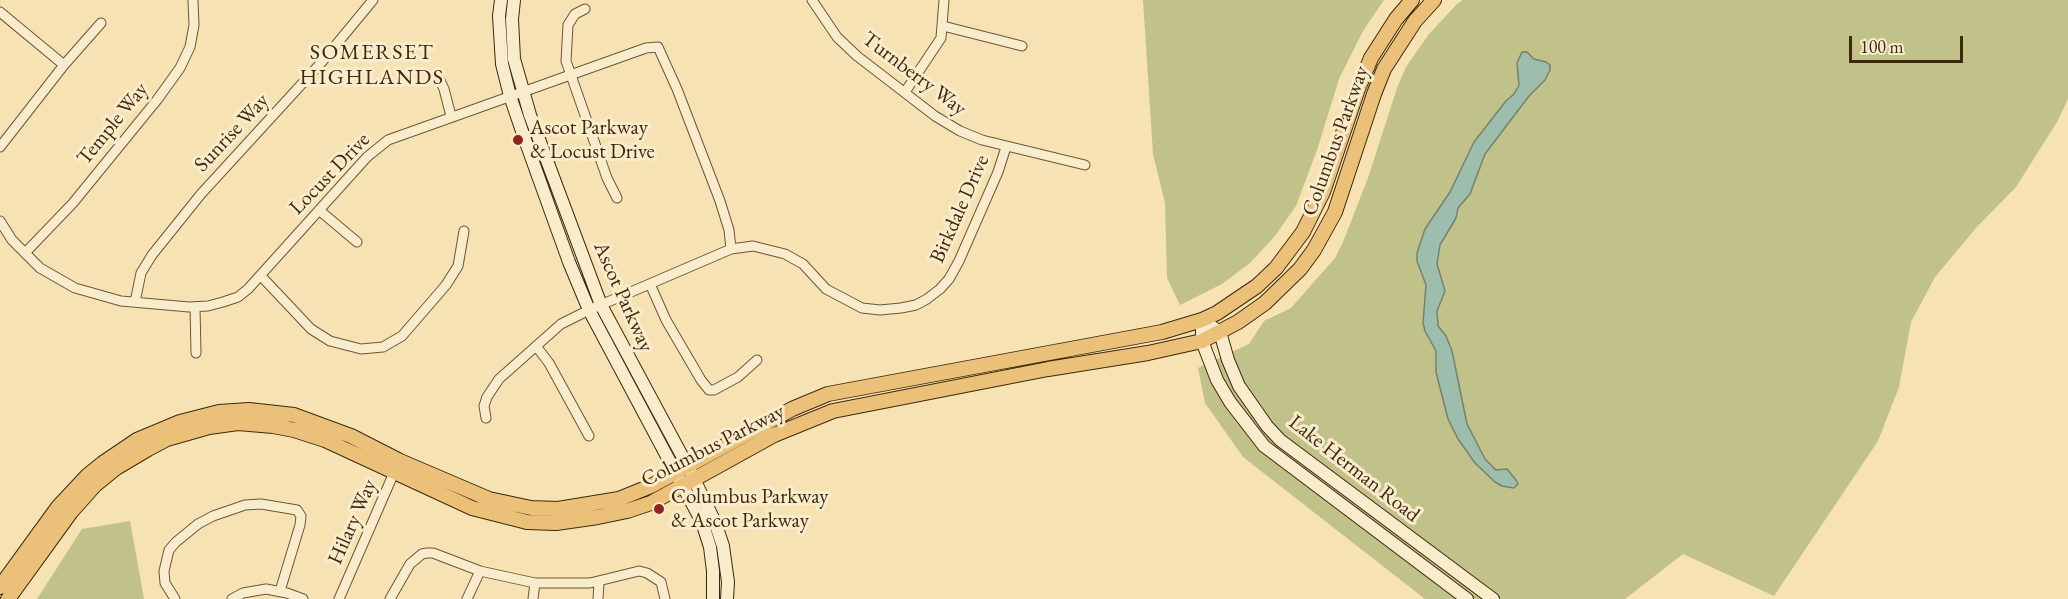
<!DOCTYPE html>
<html>
<head>
<meta charset="utf-8">
<style>
  body { margin:0 }
  #map { position:relative; width:2068px; height:599px; overflow:hidden; background:#f6e2b2; font-family:"EB Garamond",serif }
  canvas { display:block }
  .scale { position:absolute; left:1849px; top:36px; width:114px; height:27px; box-sizing:border-box; border:3px solid #3f280b; border-top:0; padding-left:8px; font-size:18px; line-height:21px; white-space:nowrap; color:#3f280b; -webkit-text-stroke:4px #f9eccd; paint-order:stroke }
</style>
</head>
<body>
<div id="map">
<canvas width="2068" height="599"></canvas>
<div class="scale">100 m</div>
</div>
<script>
const g = document.querySelector('canvas').getContext('2d');
g.lineJoin = 'round';
function fill(path, color) {
  g.fillStyle = color;
  g.fill(path, 'evenodd');
}
function toPath(rows) {
  const path = new Path2D();
  for (const r of rows) {
    path.moveTo(r[0], r[1]);
    for (let i = 2; i < r.length; i += 2) path.lineTo(r[i], r[i + 1]);
  }
  return path;
}
function trace(path, color, width, dash) {
  g.strokeStyle = color;
  g.lineWidth = width;
  g.lineCap = dash ? 'butt' : 'round';
  g.setLineDash(dash || []);
  g.stroke(path);
}
function drawText(font, color, halo, rows, align = 'center') {
  g.font = font + ' "EB Garamond",serif';
  g.lineWidth = 6;
  g.setLineDash([]);
  g.textBaseline = 'middle';
  g.strokeStyle = halo;
  g.fillStyle = color;
  for (const [text, x, y, turn = 0] of rows) {
    g.save();
    g.translate(x, y);
    g.rotate((+turn || 0) * Math.PI / 180);
    g.textAlign = isNaN(turn) ? turn : align;
    if (halo) g.strokeText(text, 0, 0);
    g.fillText(text, 0, 0);
    g.restore();
  }
}
const green = toPath([
  [1143,0,1384,0,1363,31,1339,79,1317,150,1296,206,1275,236,1250,263,1222,284,1180,305,1167,278,1165,203,1153,154],
  [1463,0,2068,0,2068,99,2057,122,2016,187,1976,228,1935,277,1911,322,1899,387,1878,441,1774,596,1683,554,1625,599,1425,599,1243,457,1205,403,1198,368,1249,344,1264,321,1291,308,1335,258,1343,242,1368,178,1397,88,1406,67,1429,34,1457,4],
  [130,521,144,599,37,599,82,529]
]);
const water = toPath([
  [1522,52,1527,52,1534,59,1546,62,1550,65,1550,70,1545,80,1529,96,1485,154,1470,194,1458,208,1456,218,1440,245,1437,264,1445,291,1437,311,1438,326,1446,336,1452,351,1467,424,1485,459,1496,470,1507,469,1516,480,1518,484,1514,488,1502,486,1495,482,1475,463,1458,439,1448,419,1436,372,1436,351,1425,331,1423,323,1426,285,1417,261,1417,253,1425,229,1450,192,1474,142,1506,101,1514,94,1519,85,1517,63,1522,52]
]);
const street = toPath([
  [812,0,837,37,857,56,935,116,960,131,982,140,1085,165],
  [585,9,575,14,568,25,566,61,607,178,617,198],
  [0,12,64,65],
  [943,26,1022,46],
  [437,74,444,89,451,116],
  [905,92,941,38,944,0],
  [0,147,64,65,101,23],
  [319,210,357,242],
  [0,221,12,240,40,268,75,288,121,301,189,307,208,306,223,302,238,297,248,289,367,157,388,140,646,48,658,47,677,89,720,201,729,230,731,249],
  [25,253,73,203,157,100,180,68,190,47,194,25,193,0],
  [261,276,311,329,330,341,361,349,383,347,402,336,446,285,458,266,464,231],
  [650,284,666,320,701,380,709,390,714,390,738,377,757,360],
  [135,302,141,273,152,255,201,194,321,63,373,0],
  [195,307,196,353],
  [536,346,549,363,589,436],
  [486,418,484,406,487,397,499,379,561,324,589,310,731,249,753,246,785,254,803,264,826,289,862,308,880,310,901,308,916,305,927,299,940,289,949,279,959,261,998,172,1006,147],
  [175,599,165,583,164,571,169,550,176,542,198,524,213,516,245,505,261,504,297,510,301,516,300,525,280,591],
  [232,599,243,593,266,589,287,593,303,599],
  [339,599,396,468],
  [390,599,410,564,422,554,427,553,433,553,480,571,535,583,590,583,639,571,647,573,661,582,665,599],
  [467,599,480,571],
  [533,599,535,583],
  [598,599,599,582]
]);
const secondary = toPath([
  [501,0,499,16,502,64,510,96,524,137,569,262,589,310,702,522,710,547,713,571,713,599],
  [514,0,512,19,514,59,530,115,601,305,688,467,715,522,723,546,728,582,727,599],
  [1202,320,1220,332,1228,360,1239,386,1267,426,1280,440,1493,599],
  [1202,320,1202,341,1217,380,1230,402,1264,446,1467,599]
]);
const primary = toPath([
  [0,587,58,507,87,476,103,463,137,440,180,422,219,412,249,410,294,415,351,436,400,461,489,499,531,508,558,509,619,499,651,486,792,409,828,394,1162,332,1202,320,1217,313,1257,286,1276,268,1303,232,1323,192,1358,89,1371,58,1396,19,1412,0],
  [8,599,71,512,95,485,116,468,148,449,167,439,209,427,238,423,273,426,294,430,325,440,472,508,527,522,556,523,598,517,627,511,651,503,774,435,833,411,1048,369,1148,353,1202,341,1238,322,1265,303,1300,269,1314,250,1335,212,1374,94,1384,69,1415,21,1434,0]
]);
const markers = [
  [518,140,6,"#8f2418"],
  [659,509,6,"#8f2418"]
];
const streetNames = [
  ["Turnberry Way",914,74,37],
  ["Temple Way",113,124,-51],
  ["Sunrise Way",232,133,-47],
  ["Columbus Parkway",1336,141,-70],
  ["Locust Drive",330,174,-46],
  ["Birkdale Drive",960,209,-66],
  ["Ascot Parkway",623,297,66],
  ["Columbus Parkway",713,446,-27],
  ["Lake Herman Road",1354,469,38],
  ["Hilary Way",353,522,-66]
];
const poiNames = [
  ["Ascot Parkway",530,128],
  ["& Locust Drive",530,152],
  ["Columbus Parkway",671,497],
  ["& Ascot Parkway",671,521]
];
const neighbourhoodNames = [
  ["SOMERSET",372,53],
  ["HIGHLANDS",372,78]
];
fill(green, '#c0c289');
fill(water, '#9dbead');
trace(water, '#77826c', 1.5);
trace(street, '#6d5635', 11);
trace(secondary, '#3f280b', 14);
trace(primary, '#3f280b', 16);
trace(street, '#f9eccd', 9);
trace(secondary, '#f9eccd', 12);
trace(primary, '#ebc179', 14);
for (const [x, y, r, color] of markers) {
  const dot = new Path2D();
  dot.arc(x, y, r, 0, 2 * Math.PI);
  g.fillStyle = color;
  g.fill(dot);
  trace(dot, '#f9eccd', 2);
}
drawText('21px', '#3f280b', '#f9eccd', streetNames);
drawText('21px', '#3f280b', '#f9eccd', poiNames, 'left');
g.letterSpacing = '1.5px';
drawText('22px', '#3f280b', '#f9eccd', neighbourhoodNames);
g.letterSpacing = '0px';
</script>
</body>
</html>
